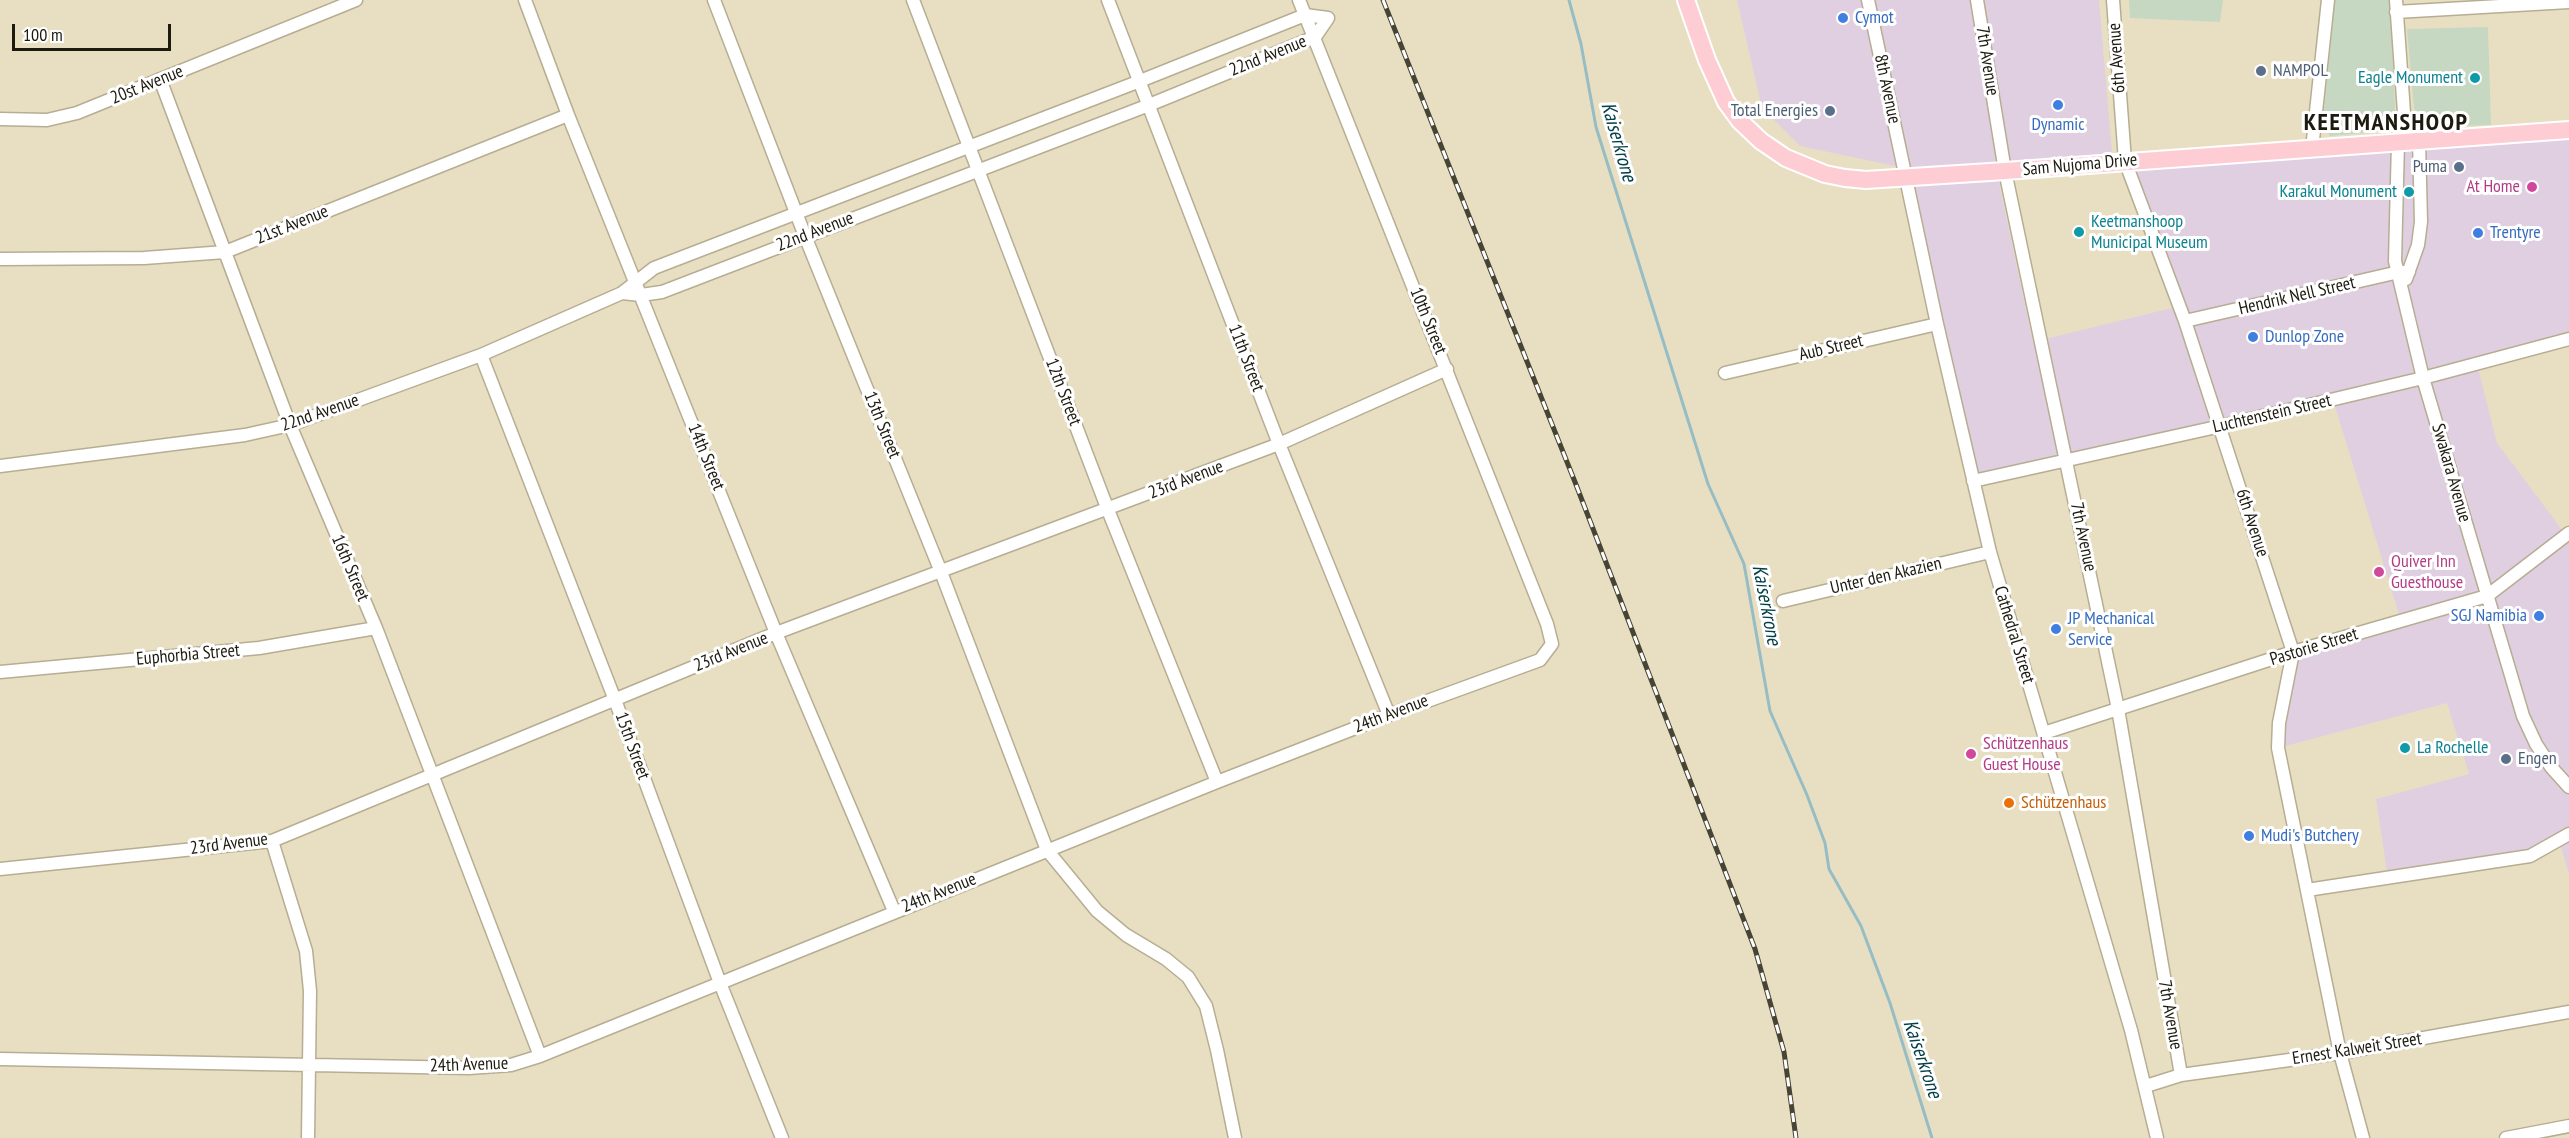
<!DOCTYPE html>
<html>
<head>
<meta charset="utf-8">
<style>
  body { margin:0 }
  #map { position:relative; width:2569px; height:1138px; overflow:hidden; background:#e8dfc3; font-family:"PT Sans Narrow",sans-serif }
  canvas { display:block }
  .scale { position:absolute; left:12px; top:24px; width:159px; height:27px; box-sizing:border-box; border:3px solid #1d1a0f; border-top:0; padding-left:8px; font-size:18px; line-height:21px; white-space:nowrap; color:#1d1a0f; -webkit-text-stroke:4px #fff; paint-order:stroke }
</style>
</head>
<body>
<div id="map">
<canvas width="2569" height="1138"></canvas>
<div class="scale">100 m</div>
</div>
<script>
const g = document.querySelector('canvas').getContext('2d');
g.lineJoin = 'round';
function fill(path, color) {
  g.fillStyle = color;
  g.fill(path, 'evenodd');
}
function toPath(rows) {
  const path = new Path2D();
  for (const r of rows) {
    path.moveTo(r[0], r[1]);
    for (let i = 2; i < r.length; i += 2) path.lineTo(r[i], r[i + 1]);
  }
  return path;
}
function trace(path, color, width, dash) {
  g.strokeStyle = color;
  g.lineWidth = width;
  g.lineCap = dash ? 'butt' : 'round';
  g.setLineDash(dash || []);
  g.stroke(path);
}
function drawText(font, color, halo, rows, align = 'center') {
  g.font = font + ' "PT Sans Narrow",sans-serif';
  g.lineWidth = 6;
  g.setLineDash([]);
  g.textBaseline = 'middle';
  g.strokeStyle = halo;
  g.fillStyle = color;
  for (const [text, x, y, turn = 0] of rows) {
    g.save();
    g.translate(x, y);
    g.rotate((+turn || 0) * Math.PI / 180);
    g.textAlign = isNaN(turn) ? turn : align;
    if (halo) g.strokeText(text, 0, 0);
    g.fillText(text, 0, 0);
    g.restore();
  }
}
const commercial = toPath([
  [1737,0,2099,0,2112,153,1995,164,2033,342,2180,306,2125,161,2569,130,2569,339,2477,364,2497,443,2569,539,2569,874,2559,841,2541,852,2388,878,2376,799,2469,774,2447,703,2278,748,2293,652,2401,621,2333,400,1973,481,1904,168,1800,146,1762,108]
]);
const green = toPath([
  [2129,0,2223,0,2220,22,2130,18],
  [2335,0,2390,0,2396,130,2330,136,2323,119],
  [2488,27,2491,125,2424,127,2414,108,2407,29]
]);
const stream = toPath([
  [1569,0,1581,44,1596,127,1708,484,1744,564,1770,711,1807,795,1825,843,1829,869,1861,926,1890,1003,1932,1138]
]);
const minor = toPath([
  [525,0,568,115,776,633,894,911],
  [714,0,805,236,941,572,1047,850,1097,911,1126,935,1166,959,1188,977,1206,1006,1217,1050,1235,1138],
  [913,0,1108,510,1217,782],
  [1108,0,1279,444,1389,715],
  [1868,0,1937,324,1990,552,2131,1030,2157,1138],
  [1977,0,2005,171,2118,709,2181,1075],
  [2113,0,2125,161,2185,321,2293,652,2279,723,2278,748,2340,1053,2363,1138],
  [2396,0,2406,141],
  [2396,12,2569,2],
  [160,79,290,425,376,628,540,1056],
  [0,119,47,120,77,113,356,0],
  [2398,142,2395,261,2423,378,2523,716,2536,744,2551,767,2569,787],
  [2312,149,2328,0],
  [0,259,144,258,225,252,568,115],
  [2406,279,2418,245,2421,222,2419,141],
  [2185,321,2399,272,2409,272],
  [481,355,615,700,720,983,782,1138],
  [1725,373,1937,324],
  [0,466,245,435,290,425,481,355,622,293,654,268,1140,81,1305,15,1328,18,1315,37,1149,105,662,292,641,295,622,293],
  [1973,481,2221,426,2423,378,2569,339],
  [1783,601,1990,552],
  [0,672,259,648,376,628],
  [2044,733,2293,652,2487,596,2569,533],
  [272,841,306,951,310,991,308,1138],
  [0,869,272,841,776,633,1279,444,1447,369],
  [2307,890,2530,856,2569,834],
  [0,1059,469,1068,511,1065,540,1056,1217,782,1389,715,1540,660,1552,644,1547,624,1299,0],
  [2146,1086,2181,1075,2340,1053,2569,1012],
  [2506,1138,2569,1126]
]);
const major = toPath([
  [1686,0,1707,60,1726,102,1740,121,1761,141,1786,158,1825,174,1845,178,1866,180,2005,171,2569,130]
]);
const rail = toPath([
  [1383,0,1575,482,1755,949,1784,1052,1796,1138]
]);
const markers = [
  [1843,18,6,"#3f7fe0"],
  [2261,71,6,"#5c6f8a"],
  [2475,78,6,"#0f9aa8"],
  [2058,105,6,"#3f7fe0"],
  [1830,111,6,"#5c6f8a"],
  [2459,167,6,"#5c6f8a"],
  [2532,187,6,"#d1479c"],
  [2409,192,6,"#0f9aa8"],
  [2079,232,6,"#0f9aa8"],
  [2478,233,6,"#3f7fe0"],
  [2253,337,6,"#3f7fe0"],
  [2379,572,6,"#d1479c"],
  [2539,616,6,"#3f7fe0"],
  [2056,629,6,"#3f7fe0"],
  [2405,748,6,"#0f9aa8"],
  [1971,754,6,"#d1479c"],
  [2506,759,6,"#5c6f8a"],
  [2009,803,6,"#e8710a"],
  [2249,836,6,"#3f7fe0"]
];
const shopNames = [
  ["Cymot",1855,18],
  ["Dynamic",2058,125,"center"],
  ["Trentyre",2490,233],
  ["Dunlop Zone",2265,337],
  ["SGJ Namibia",2527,616,"right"],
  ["JP Mechanical",2068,619],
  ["Service",2068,640],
  ["Mudi's Butchery",2261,836]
];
const streetNames = [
  ["22nd Avenue",1268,56,-22],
  ["6th Avenue",2117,58,-94],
  ["7th Avenue",1987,61,81],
  ["20st Avenue",147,85,-22],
  ["8th Avenue",1887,89,78],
  ["Sam Nujoma Drive",2080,165,-5],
  ["21st Avenue",292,225,-22],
  ["22nd Avenue",815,232,-21],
  ["Hendrik Nell Street",2297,296,-13],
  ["10th Street",1428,321,68],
  ["Aub Street",1831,348,-13],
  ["11th Street",1246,358,69],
  ["12th Street",1063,392,69],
  ["22nd Avenue",320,413,-19],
  ["Luchtenstein Street",2272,414,-13],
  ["13th Street",882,425,68],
  ["14th Street",706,457,68],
  ["Swakara Avenue",2451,473,74],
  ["23rd Avenue",1186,480,-21],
  ["6th Avenue",2252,523,72],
  ["7th Avenue",2083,537,78],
  ["16th Street",350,568,67],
  ["Unter den Akazien",1886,576,-13],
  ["Cathedral Street",2014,635,73],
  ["Pastorie Street",2314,647,-17],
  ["23rd Avenue",731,652,-22],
  ["Euphorbia Street",188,655,-5],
  ["24th Avenue",1391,714,-21],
  ["15th Street",632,746,70],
  ["23rd Avenue",229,844,-7],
  ["24th Avenue",939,893,-22],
  ["7th Avenue",2170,1015,80],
  ["Ernest Kalweit Street",2357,1049,-9],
  ["24th Avenue",469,1065,-2]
];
const serviceNames = [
  ["NAMPOL",2273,71],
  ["Total Energies",1818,111,"right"],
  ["Puma",2447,167,"right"],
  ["Engen",2518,759]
];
const cultureNames = [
  ["Eagle Monument",2463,78],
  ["Karakul Monument",2397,192],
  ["Keetmanshoop",2091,222,"left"],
  ["Municipal Museum",2091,243,"left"],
  ["La Rochelle",2417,748,"left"]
];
const hotelNames = [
  ["At Home",2520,187,"right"],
  ["Quiver Inn",2391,562],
  ["Guesthouse",2391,583],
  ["Schützenhaus",1983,744],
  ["Guest House",1983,765]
];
const foodNames = [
  ["Schützenhaus",2021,803]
];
const waterNames = [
  ["Kaiserkrone",1618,142,74],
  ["Kaiserkrone",1766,605,79],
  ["Kaiserkrone",1922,1059,71]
];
const districtNames = [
  ["KEETMANSHOOP",2386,123]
];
fill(commercial, '#e0cfe1');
fill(green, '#c6d7c2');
trace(stream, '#97bdc4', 3);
trace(minor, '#b6ad92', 15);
trace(major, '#fff', 20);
trace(minor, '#fff', 12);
trace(major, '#fdcdd3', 16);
trace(rail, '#484435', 5);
trace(rail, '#fff', 3, [9]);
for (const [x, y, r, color] of markers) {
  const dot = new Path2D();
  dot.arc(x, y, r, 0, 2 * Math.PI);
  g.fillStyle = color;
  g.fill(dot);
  trace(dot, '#fff', 2);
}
drawText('18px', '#366cbe', '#fff', shopNames, 'left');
drawText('18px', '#1d1a0f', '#fff', streetNames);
drawText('18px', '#4e5e75', '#fff', serviceNames, 'left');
drawText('18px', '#0d838f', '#fff', cultureNames, 'right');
drawText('18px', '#b23c85', '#fff', hotelNames, 'left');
drawText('18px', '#c56008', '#fff', foodNames, 'left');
drawText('italic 20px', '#034049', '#fff', waterNames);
g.letterSpacing = '1.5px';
drawText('bold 24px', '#1d1a0f', '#fff', districtNames);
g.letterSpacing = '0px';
</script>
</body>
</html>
